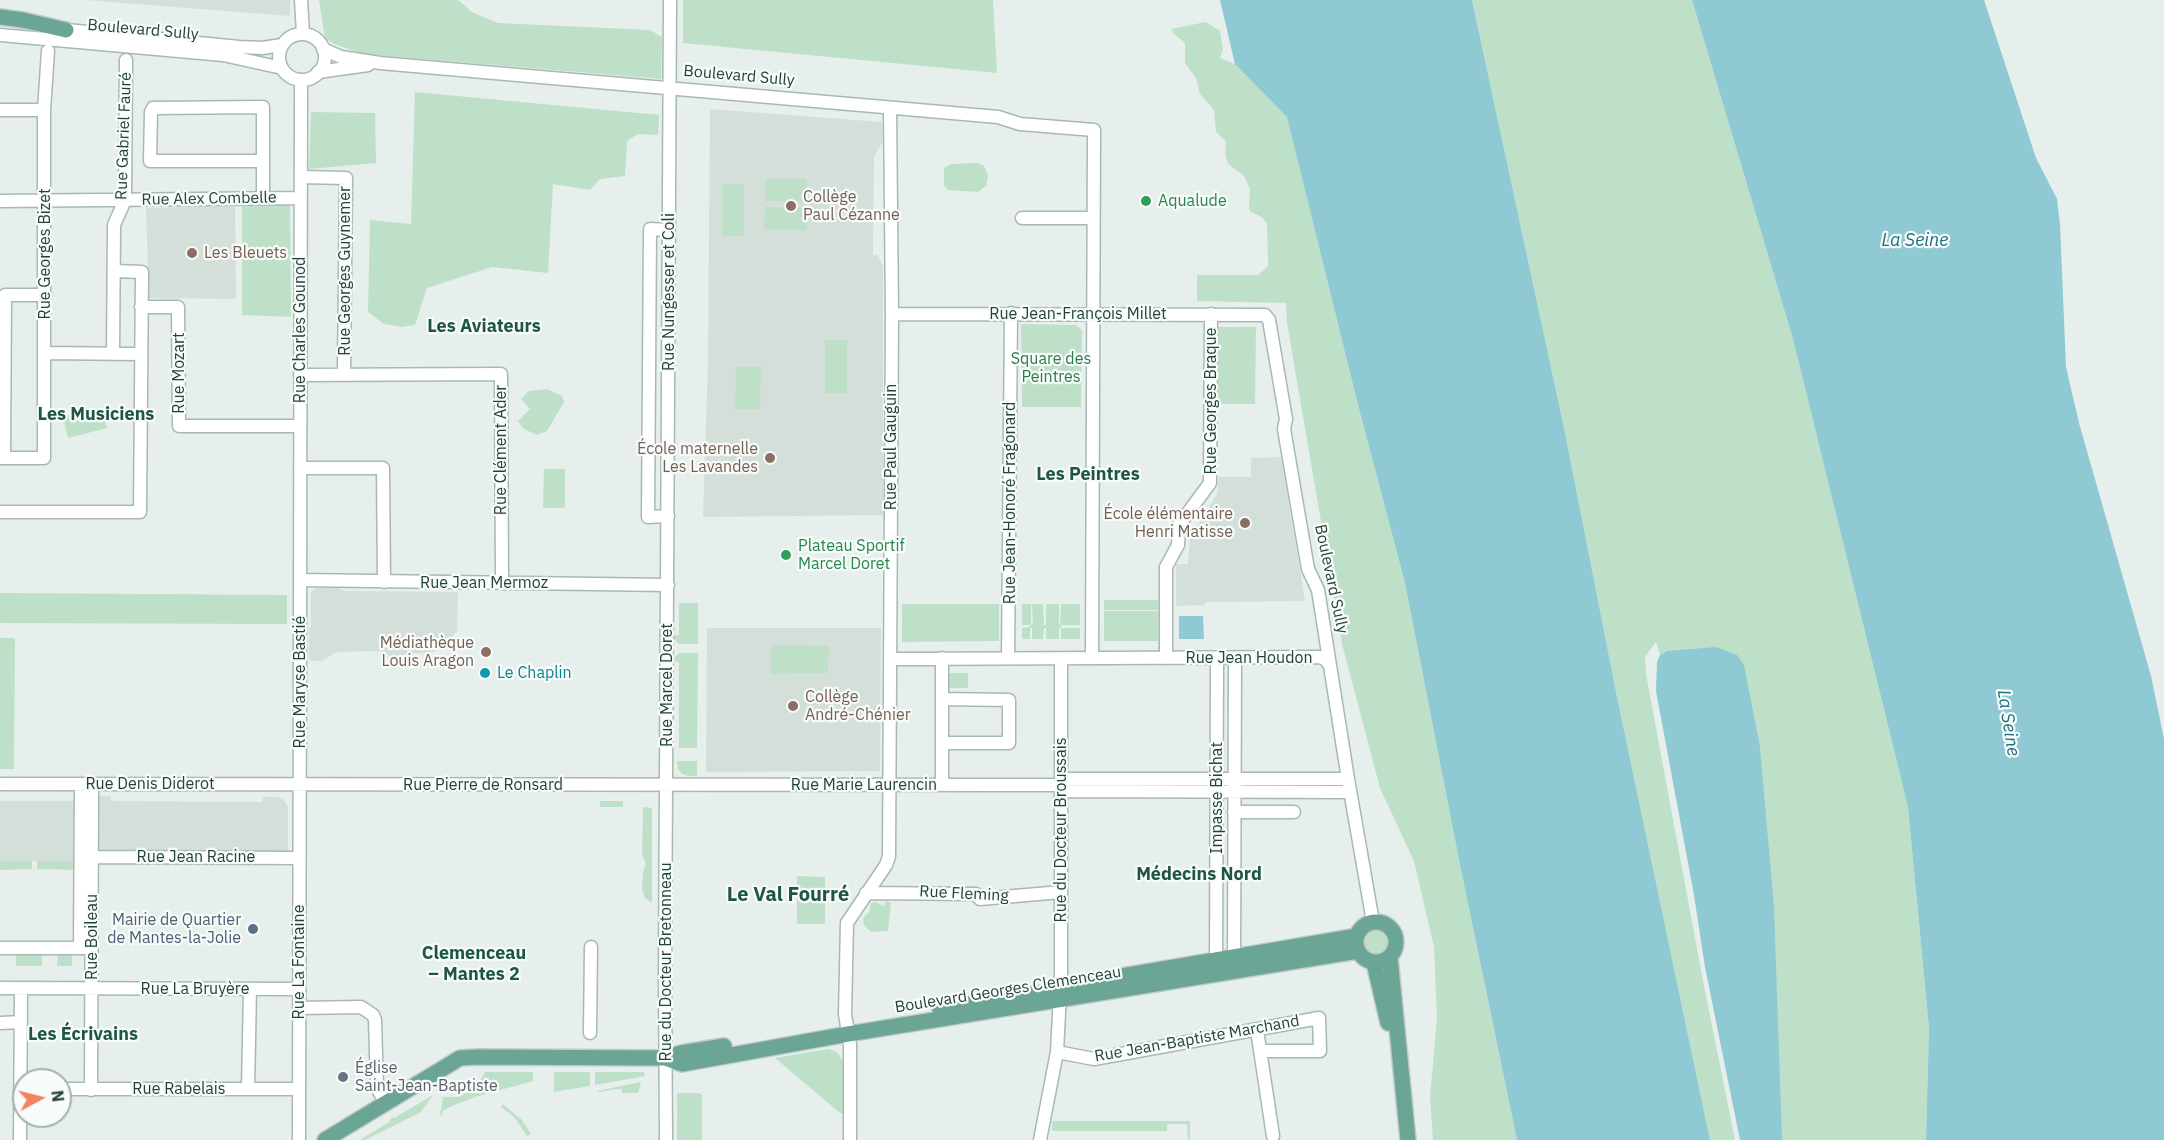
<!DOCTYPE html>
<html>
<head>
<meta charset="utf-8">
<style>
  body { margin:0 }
  #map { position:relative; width:2164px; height:1140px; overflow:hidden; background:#e6efeb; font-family:"IBM Plex Sans",sans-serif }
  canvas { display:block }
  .north { position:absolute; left:12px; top:1068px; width:60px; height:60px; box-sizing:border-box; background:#f7fbf9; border:2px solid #a3b1ad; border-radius:50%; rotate:83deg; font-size:16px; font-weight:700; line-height:24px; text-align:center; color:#24423a }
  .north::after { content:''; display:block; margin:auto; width:21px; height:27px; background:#f4845f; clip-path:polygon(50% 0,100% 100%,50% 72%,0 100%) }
</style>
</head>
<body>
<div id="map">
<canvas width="2164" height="1140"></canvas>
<div class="north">N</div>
</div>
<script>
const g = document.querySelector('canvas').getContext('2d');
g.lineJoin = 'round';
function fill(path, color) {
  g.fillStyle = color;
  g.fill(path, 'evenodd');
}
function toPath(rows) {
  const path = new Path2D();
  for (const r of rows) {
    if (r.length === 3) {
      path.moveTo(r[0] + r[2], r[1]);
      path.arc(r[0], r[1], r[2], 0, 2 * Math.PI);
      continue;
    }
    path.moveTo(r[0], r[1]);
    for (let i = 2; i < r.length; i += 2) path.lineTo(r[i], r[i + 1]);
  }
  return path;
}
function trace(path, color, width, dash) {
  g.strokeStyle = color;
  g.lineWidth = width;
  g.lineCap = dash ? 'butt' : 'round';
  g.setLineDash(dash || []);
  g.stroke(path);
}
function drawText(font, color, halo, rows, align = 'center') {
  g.font = font + ' "IBM Plex Sans",sans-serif';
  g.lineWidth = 4.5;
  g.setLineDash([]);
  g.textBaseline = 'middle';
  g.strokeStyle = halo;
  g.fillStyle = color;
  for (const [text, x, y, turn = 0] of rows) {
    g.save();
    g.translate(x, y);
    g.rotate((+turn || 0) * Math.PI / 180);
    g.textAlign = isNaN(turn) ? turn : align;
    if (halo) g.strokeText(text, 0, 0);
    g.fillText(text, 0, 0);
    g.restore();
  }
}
const built = toPath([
  [85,0,290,0,290,16],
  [710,109,882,122,883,141,874,157,873,255,877,255,883,266,883,515,703,517,708,361],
  [235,206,236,299,149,298,146,208],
  [1281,457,1305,601,1205,602,1205,605,1176,606,1176,564,1188,564,1190,537,1217,494,1219,477,1251,477,1251,458],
  [316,588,339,588,344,591,458,592,457,630,446,646,431,653,411,653,410,656,389,656,382,651,337,652,322,661,312,661,309,659,309,628,311,627,311,592],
  [707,628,881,628,880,771,706,772],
  [97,796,111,796,111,801,262,802,263,797,278,797,284,800,288,807,288,853,97,853],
  [0,801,80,801,79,861,0,861]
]);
const green = toPath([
  [319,0,458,0,472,12,498,23,650,30,662,37,661,79,363,54,334,44,325,38],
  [683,0,993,0,997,73,683,43],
  [1472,0,1692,0,1793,339,1908,807,1929,1028,1926,1140,1782,1140,1780,1119,1667,651,1660,655,1656,642,1645,657,1646,674,1703,981,1735,1140,1710,1140,1617,697,1564,428],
  [1206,22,1220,31,1223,50,1220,58,1235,64,1287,116,1357,401,1405,583,1459,860,1517,1140,1433,1140,1430,1097,1437,1017,1434,947,1414,861,1380,788,1342,644,1287,323,1286,303,1197,301,1197,275,1258,275,1268,266,1268,259,1267,224,1263,218,1250,211,1249,206,1250,189,1244,176,1228,164,1225,154,1226,141,1216,132,1214,110,1200,94,1196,78,1185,63,1185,43,1174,34,1171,29],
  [415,92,659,115,658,135,638,134,627,141,625,176,600,179,590,190,553,184,548,273,492,267,427,288,415,325,402,327,384,324,368,312,370,220,411,224],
  [311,112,375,113,376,163,309,169],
  [951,164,977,163,984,166,988,176,986,186,978,192,948,190,944,185,944,168],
  [765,179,807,179,807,202,765,201],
  [722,184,744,184,744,236,722,236],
  [290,201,291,317,242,315,242,203],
  [765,207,807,208,807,230,764,229],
  [1021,324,1076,325,1082,330,1081,407,1022,407],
  [1217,327,1256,327,1255,404,1217,404],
  [825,340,847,340,847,393,825,393],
  [736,367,761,367,760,409,735,409],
  [547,389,562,396,564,402,547,431,537,435,524,429,518,421,530,409,521,399,529,391],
  [101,407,107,428,68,438,63,417],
  [544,469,565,469,565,508,543,508],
  [0,593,287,595,287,624,0,623],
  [1104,600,1158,600,1158,610,1104,610],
  [679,603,698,603,698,644,679,644,674,639,673,635,679,635],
  [902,604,999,604,999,641,902,642],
  [1022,604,1031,604,1031,625,1033,625,1032,604,1043,604,1044,625,1046,625,1046,604,1059,604,1059,625,1060,625,1061,604,1080,604,1080,625,1061,625,1061,628,1080,628,1080,639,1061,639,1061,628,1059,628,1059,639,1046,639,1046,628,1044,628,1043,639,1032,639,1032,628,1030,628,1030,639,1022,639,1022,628,1030,627,1030,625,1022,625],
  [1104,611,1158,611,1158,641,1104,641],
  [0,638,15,638,14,769,0,769],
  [771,645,829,646,828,673,771,674],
  [679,653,698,653,697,748,679,748,679,662,672,661,672,660],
  [948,673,968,673,968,688,948,688],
  [677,761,697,761,697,776,688,776,682,774,678,769],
  [600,801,623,801,623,807,600,807],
  [643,807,652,808,652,902,650,902,645,898,642,889,643,872,646,864,642,855],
  [0,861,32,861,32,869,0,870],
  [37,861,79,861,79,870,37,869],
  [797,876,825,877,825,924,797,924],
  [886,901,891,903,888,931,871,932,864,925,863,918,869,912,871,903,875,902,884,906],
  [1377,941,14],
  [16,954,42,954,42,966,16,966],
  [58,954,72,955,72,966,57,966],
  [828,1049,837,1052,843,1062,843,1113,840,1113,775,1058],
  [485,1072,533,1072,533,1081,475,1097,452,1106,443,1111,442,1116,440,1115,443,1097,458,1097,468,1092,478,1084],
  [554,1072,590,1072,590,1086,554,1092],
  [595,1072,644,1072,645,1076,595,1085],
  [641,1082,638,1093,622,1093,622,1089,618,1089,599,1092,597,1091],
  [677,1093,699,1093,702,1095,702,1140,677,1140],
  [433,1095,421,1112,365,1140,360,1140,389,1122,392,1117,394,1118],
  [503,1104,522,1120,531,1134,527,1136,515,1118,501,1107],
  [1052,1121,1190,1121,1190,1140,1188,1140,1187,1124,1167,1124,1167,1131,1052,1131]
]);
const water = toPath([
  [1220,0,1472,0,1564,428,1617,697,1710,1140,1517,1140,1459,860,1405,583,1357,401,1287,117,1235,64],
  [1692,0,1984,0,2036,158,2057,199,2060,225,2066,367,2079,423,2151,676,2164,739,2164,1140,1926,1140,1929,1028,1908,807,1793,339],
  [1179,616,1203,616,1204,639,1179,639],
  [1716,647,1737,655,1744,665,1760,747,1774,907,1782,1140,1740,1140,1705,967,1694,895,1656,691,1657,662,1660,655,1667,651]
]);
const minor = toPath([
  [301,0,303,34],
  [57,29,239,47,262,48,282,45],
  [302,57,23],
  [0,35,223,55,282,68],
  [323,49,341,57,380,63,998,117,1020,124,1094,130,1092,658],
  [318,72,368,65],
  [0,110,44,110],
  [263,161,150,161,151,112,153,108,263,107,263,198],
  [301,177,346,178,344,373],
  [0,201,300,198],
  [1022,218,1093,218],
  [141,307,178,307,179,426,300,426],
  [892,314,1265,315,1269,320,1286,419,1284,429,1308,569,1318,590,1348,779,1373,922],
  [45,353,141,354],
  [113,354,114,225,125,200,126,60],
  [300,375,501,374,502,583],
  [0,458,44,458,44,110,48,51],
  [4,458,5,295,45,295],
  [300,468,383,468,384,582],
  [0,512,140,512,142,272,114,271],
  [668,516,648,517,650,229,669,230],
  [300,580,668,585],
  [942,658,942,785],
  [1008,658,1011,313],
  [1166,658,1166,567,1178,545,1179,525,1210,483,1211,314],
  [890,659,1319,657,1325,659,1329,664],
  [942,699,1009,700,1009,743,942,743],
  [1061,779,1348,779],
  [0,784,1061,785],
  [1061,791,1350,792],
  [1234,812,1294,812],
  [92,857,299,858],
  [866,893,976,894,980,899,1061,892],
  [0,948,88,948],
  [80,948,81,784],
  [1234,965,1235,658],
  [1216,969,1217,658],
  [0,988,299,989],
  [299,1008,361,1007,373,1015,375,1020,377,1088,386,1103],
  [0,1023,21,1022],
  [1257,1030,1273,1136],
  [590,1033,591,947],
  [1057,1052,1094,1059,1319,1018,1320,1051,1261,1051],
  [60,1089,299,1089],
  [248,1089,250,989],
  [91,1090,92,784],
  [20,1140,21,988],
  [299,1140,301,80],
  [666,1140,665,974,670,0],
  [850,1140,850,1045,845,1014,847,923,886,865,889,856,892,314,890,108],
  [1040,1140,1057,1052,1061,974,1061,659]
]);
const major = toPath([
  [0,17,23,20,66,30],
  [1376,942,20],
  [1390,958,1408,1140],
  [1374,963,1388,1023],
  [940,1009,1042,993,1080,983,1357,936],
  [665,1058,681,1053,724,1046],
  [325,1140,460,1058,478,1057,665,1058,682,1064,848,1034,1358,951]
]);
const markers = [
  [1146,201,6,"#2e9e5b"],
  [791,206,6,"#8d6e63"],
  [192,253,6,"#8d6e63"],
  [770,458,6,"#8d6e63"],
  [1245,523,6,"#8d6e63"],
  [786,555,6,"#2e9e5b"],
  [486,652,6,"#8d6e63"],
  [485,673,6,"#0f9aa8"],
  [793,706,6,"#8d6e63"],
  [253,929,6,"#5c6f8a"],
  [343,1077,6,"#6b7280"]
];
const streetNames = [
  ["Boulevard Sully",143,30,5],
  ["Boulevard Sully",739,76,5],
  ["Rue Gabriel Fauré",124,136,-88],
  ["Rue Alex Combelle",209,199,-1],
  ["Rue Georges Bizet",45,254,-90],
  ["Rue Georges Guynemer",345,271,-90],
  ["Rue Nungesser et Coli",669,292,-90],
  ["Rue Jean-François Millet",1078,314],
  ["Rue Charles Gounod",300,330,-90],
  ["Rue Mozart",179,373,-90],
  ["Rue Georges Braque",1211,401,-90],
  ["Rue Paul Gauguin",891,447,-90],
  ["Rue Clément Ader",501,450,-90],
  ["Rue Jean-Honoré Fragonard",1010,503,-90],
  ["Boulevard Sully",1331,579,78],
  ["Rue Jean Mermoz",484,583],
  ["Rue Jean Houdon",1249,658],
  ["Rue Maryse Bastié",300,682,-90],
  ["Rue Marcel Doret",667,685,-90],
  ["Rue Denis Diderot",150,784],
  ["Rue Pierre de Ronsard",483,785],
  ["Rue Marie Laurencin",864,785],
  ["Impasse Bichat",1217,798,-90],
  ["Rue du Docteur Broussais",1061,830,-90],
  ["Rue Jean Racine",196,857],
  ["Rue Fleming",964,894,3],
  ["Rue Boileau",92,937,-90],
  ["Rue La Fontaine",299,962,-90],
  ["Rue du Docteur Bretonneau",666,962,-90],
  ["Rue La Bruyère",195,989],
  ["Boulevard Georges Clemenceau",1008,990,-9],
  ["Rue Jean-Baptiste Marchand",1197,1039,-10],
  ["Rue Rabelais",179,1089]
];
const educationNames = [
  ["Collège",803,197],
  ["Paul Cézanne",803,215],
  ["Les Bleuets",204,253],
  ["École maternelle",758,449,"right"],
  ["Les Lavandes",758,467,"right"],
  ["École élémentaire",1233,514,"right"],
  ["Henri Matisse",1233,532,"right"],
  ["Médiathèque",474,643,"right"],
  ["Louis Aragon",474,661,"right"],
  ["Collège",805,697],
  ["André-Chénier",805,715]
];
const leisureNames = [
  ["Aqualude",1158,201],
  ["Plateau Sportif",798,546],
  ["Marcel Doret",798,564]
];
const parkNames = [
  ["Square des",1051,359],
  ["Peintres",1051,377]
];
const cultureNames = [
  ["Le Chaplin",497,673]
];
const serviceNames = [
  ["Mairie de Quartier",241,920],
  ["de Mantes-la-Jolie",241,938]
];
const worshipNames = [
  ["Église",355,1068],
  ["Saint-Jean-Baptiste",355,1086]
];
const waterNames = [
  ["La Seine",1915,241],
  ["La Seine",2008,723,81]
];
const neighbourhoodNames = [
  ["Les Aviateurs",484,327],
  ["Les Musiciens",96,415],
  ["Les Peintres",1088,475],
  ["Médecins Nord",1199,875],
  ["Clemenceau",474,954],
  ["– Mantes 2",474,975],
  ["Les Écrivains",83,1035]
];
const quarterNames = [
  ["Le Val Fourré",788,895]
];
fill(built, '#d4dfda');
fill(green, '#bfe0c8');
fill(water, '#8ec9d4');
trace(minor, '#a8b8b2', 15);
trace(major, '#c2cac8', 18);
trace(minor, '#fff', 12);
trace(major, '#6aa596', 15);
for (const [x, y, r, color] of markers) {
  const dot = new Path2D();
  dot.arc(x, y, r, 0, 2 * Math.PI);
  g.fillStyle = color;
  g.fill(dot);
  trace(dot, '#f7fbf9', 2);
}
drawText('16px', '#24423a', '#f7fbf9', streetNames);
drawText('16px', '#785e54', '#f7fbf9', educationNames, 'left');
drawText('16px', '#27864d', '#f7fbf9', leisureNames, 'left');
drawText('16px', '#2d7a4b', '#f7fbf9', parkNames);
drawText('16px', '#0d838f', '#f7fbf9', cultureNames, 'left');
drawText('16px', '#4e5e75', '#f7fbf9', serviceNames, 'right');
drawText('16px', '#5b616d', '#f7fbf9', worshipNames, 'left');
drawText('italic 18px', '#1c6f80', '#f7fbf9', waterNames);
drawText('bold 18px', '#1f5548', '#f7fbf9', neighbourhoodNames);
drawText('bold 20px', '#1f5548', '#f7fbf9', quarterNames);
</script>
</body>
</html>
